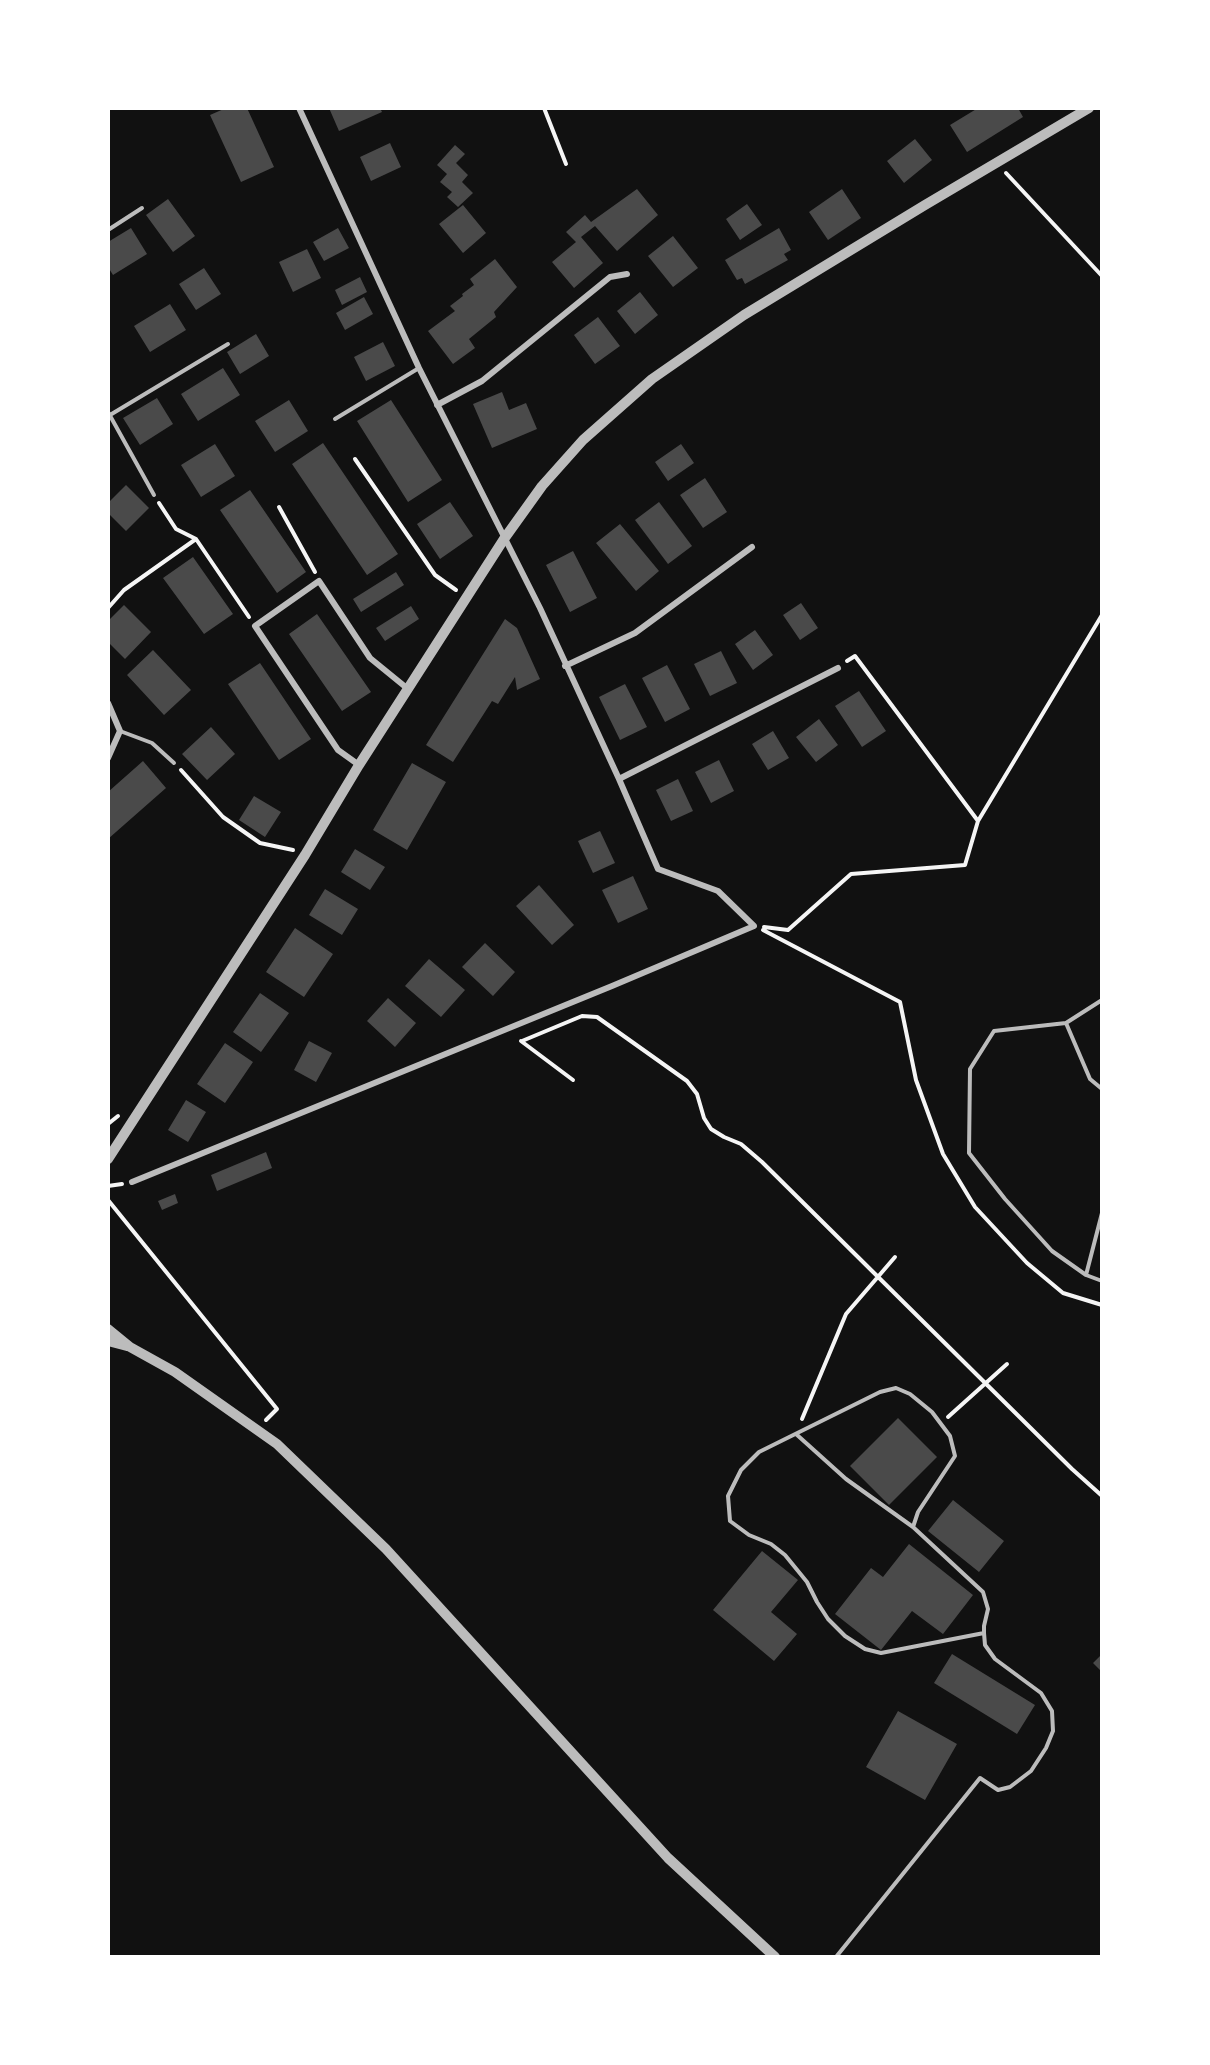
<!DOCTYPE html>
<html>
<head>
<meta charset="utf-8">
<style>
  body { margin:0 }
  #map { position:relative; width:1210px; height:2065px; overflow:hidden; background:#111; font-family:"Roboto Serif",serif }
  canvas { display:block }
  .frame { position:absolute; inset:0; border:110px solid #fff; pointer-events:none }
</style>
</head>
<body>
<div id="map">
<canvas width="1210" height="2065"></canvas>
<div class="frame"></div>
</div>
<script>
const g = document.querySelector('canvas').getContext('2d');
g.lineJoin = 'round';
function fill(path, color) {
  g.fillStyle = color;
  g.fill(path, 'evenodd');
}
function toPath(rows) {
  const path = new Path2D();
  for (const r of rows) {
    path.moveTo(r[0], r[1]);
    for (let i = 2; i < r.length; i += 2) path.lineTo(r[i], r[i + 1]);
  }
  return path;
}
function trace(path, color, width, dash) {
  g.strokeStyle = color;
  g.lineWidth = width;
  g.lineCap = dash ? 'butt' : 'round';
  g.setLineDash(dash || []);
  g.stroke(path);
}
const building = toPath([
  [226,108,247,108,274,167,241,182,210,115],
  [329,108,380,108,382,112,339,131],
  [978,108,1018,108,1023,117,967,152,950,125],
  [915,139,932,160,904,183,887,161],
  [390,143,401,167,371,181,360,157],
  [455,145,465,154,456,163,468,175,462,182,473,193,458,207,447,197,452,192,440,182,447,174,437,165],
  [637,189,658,215,617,251,595,226,581,237,603,263,574,288,552,262,576,242,566,232,585,215,591,222],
  [842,189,861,218,828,240,809,212],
  [168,199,195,236,173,252,146,215],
  [747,204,762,225,740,240,726,219],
  [463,205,486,233,463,253,439,224],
  [131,228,147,254,113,275,108,267,108,242],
  [338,228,349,248,324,261,313,242],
  [779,228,791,250,784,254,788,260,745,284,742,278,737,280,725,260],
  [673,236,698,268,673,287,648,256],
  [307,249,321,278,293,292,279,262],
  [495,259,517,287,494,312,496,317,469,339,475,348,453,364,428,331,455,311,450,306,463,296,462,294,474,285,470,279],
  [204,268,221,294,196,310,179,284],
  [360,277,367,292,342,305,335,290],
  [640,292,658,315,635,334,617,311],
  [364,297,373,314,345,330,336,313],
  [170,304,186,330,150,352,134,326],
  [598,317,620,346,595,364,574,335],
  [256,334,269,356,240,374,227,352],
  [383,342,395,366,366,381,354,357],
  [223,368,240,395,198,421,181,394],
  [502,392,509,410,526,403,537,429,492,448,473,404],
  [157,398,173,424,140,445,123,418],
  [289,400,308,431,275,452,255,421],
  [391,400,442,480,408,502,357,421],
  [323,443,398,554,367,575,292,464],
  [215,444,235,476,201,497,181,465],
  [681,444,694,463,668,481,655,462],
  [705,478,727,512,703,528,680,495],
  [126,485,149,508,126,531,108,513,108,503],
  [250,490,306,572,277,593,220,510],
  [450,502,473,536,440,559,417,524],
  [659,502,692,546,668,564,635,520],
  [620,524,659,571,636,591,596,543],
  [573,551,597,598,570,612,546,565],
  [193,557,233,614,204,634,163,578],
  [396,572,404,585,361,612,353,599],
  [801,603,818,628,800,640,783,615],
  [124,605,151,632,125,659,108,642,108,621],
  [411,606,419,619,385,641,376,628],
  [317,614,371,692,342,711,289,634],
  [505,619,517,628,540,679,517,690,515,677,498,704,492,701,453,762,426,745],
  [755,630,773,655,753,670,735,644],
  [153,650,191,690,164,715,127,675],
  [721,651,737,683,710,696,694,664],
  [260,663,311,739,279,760,228,684],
  [667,665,690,709,665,722,642,678],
  [625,684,647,727,620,740,599,697],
  [859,691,886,731,862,747,835,706],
  [819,719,838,745,816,762,796,737],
  [211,727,235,754,207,780,182,754],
  [773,731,789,758,768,770,752,744],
  [719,760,734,791,711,803,695,772],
  [143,761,166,788,108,839,108,792],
  [412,763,446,782,407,850,373,830],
  [678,779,693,811,671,821,656,790],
  [254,796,281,812,265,837,239,820],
  [600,831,615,863,593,873,578,841],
  [355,849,385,867,370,890,341,872],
  [633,876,648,909,618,923,602,890],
  [539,885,574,925,552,945,516,906],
  [325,889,358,909,342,935,309,915],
  [295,928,333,954,304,997,266,972],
  [485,943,515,972,493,996,462,967],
  [429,959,465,990,441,1017,405,986],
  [260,993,289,1013,261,1052,233,1032],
  [388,998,416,1023,395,1047,367,1021],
  [309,1041,332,1053,316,1082,294,1070],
  [225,1043,253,1062,225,1103,197,1084],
  [186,1100,206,1112,188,1142,168,1130],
  [266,1152,272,1168,217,1191,211,1175],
  [175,1194,178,1203,162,1210,158,1201],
  [898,1418,937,1457,889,1505,850,1466],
  [953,1500,1004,1541,979,1572,928,1531],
  [909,1544,973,1595,943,1634,912,1611,881,1650,835,1614,871,1568,883,1577],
  [762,1551,798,1580,771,1612,797,1634,774,1661,713,1610],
  [952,1654,1035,1705,1017,1734,934,1683],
  [1102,1654,1102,1672,1093,1663],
  [898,1711,957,1744,925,1800,866,1767]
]);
const path = toPath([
  [544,108,566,164],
  [1006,173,1102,276],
  [355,459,435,575,456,590],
  [159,503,176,529,196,539,249,617],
  [279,507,315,572],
  [108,608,124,590,196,539],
  [847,661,855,656,978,821],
  [181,770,223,817,260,843,293,850],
  [764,927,788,930,851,874,965,865,978,821,1102,615],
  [763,930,900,1002,916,1080,943,1154,975,1207,1027,1263,1063,1293,1102,1305],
  [521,1041,573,1080],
  [522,1041,582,1016,597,1017,687,1081,697,1094,704,1118,711,1129,724,1137,741,1144,762,1162,1072,1469,1101,1495],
  [108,1124,118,1116],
  [108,1186,122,1184],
  [108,1200,277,1409,266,1420],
  [948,1417,1007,1364],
  [802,1419,846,1314,895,1257]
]);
const service = toPath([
  [108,230,142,208],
  [108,412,154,495],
  [110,415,228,344],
  [335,419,419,368],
  [120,731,152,743,174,763],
  [1102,1000,1066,1023,994,1031,970,1069,969,1153,1005,1199,1052,1251,1086,1275,1102,1281],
  [1066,1023,1090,1079,1102,1089],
  [1086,1275,1102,1213],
  [796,1434,846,1479,913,1527],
  [836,1957,980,1778,998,1790,1010,1787,1031,1771,1046,1748,1053,1731,1052,1711,1041,1693,995,1659,985,1645,984,1633,984,1626,988,1609,983,1592,913,1527,918,1512,955,1456,950,1436,932,1412,910,1394,896,1388,880,1392,759,1452,741,1470,728,1496,730,1521,749,1535,771,1544,785,1555,807,1582,817,1602,828,1619,845,1636,865,1649,881,1653,984,1633]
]);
const minor = toPath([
  [437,405,482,381,610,277,627,274],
  [565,666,635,633,752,547],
  [108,703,120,731,108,758],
  [359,765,338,750,255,626,319,581,370,658,408,689],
  [619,779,838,668],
  [132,1182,612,986,754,926,718,891,658,869,619,779,540,608,419,368,299,108]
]);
const tertiary = toPath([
  [108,1159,305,855,359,765,504,539,542,486,583,440,652,379,744,315,925,205,1089,108],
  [108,1329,130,1347,175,1372,277,1444,386,1549,668,1858,775,1957],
  [108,1341,127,1346]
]);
fill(building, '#4a4a4a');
trace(path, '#f5f5f5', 4);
trace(service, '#bcbcbc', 4);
trace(minor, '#bcbcbc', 6);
trace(tertiary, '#bcbcbc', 10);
</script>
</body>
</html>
